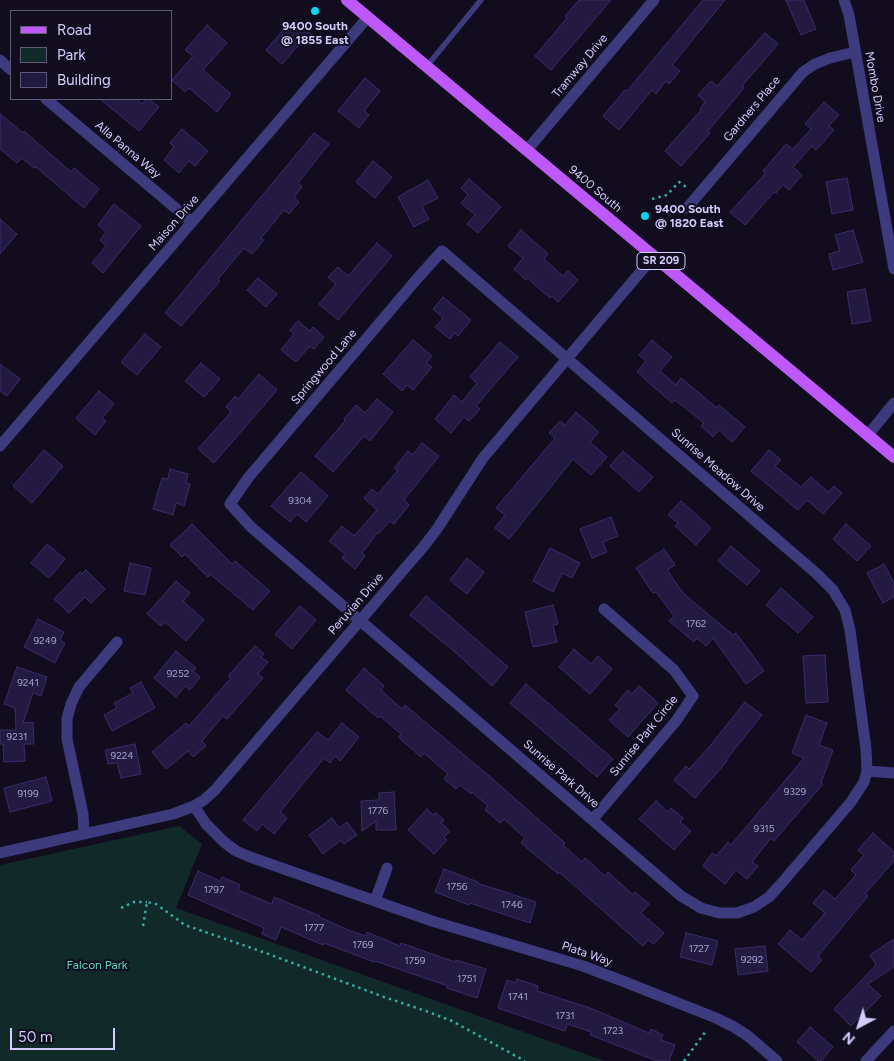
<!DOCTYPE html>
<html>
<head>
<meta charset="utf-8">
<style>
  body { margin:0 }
  #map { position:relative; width:894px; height:1061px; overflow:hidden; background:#110d1f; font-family:Figtree,sans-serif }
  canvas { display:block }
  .legend { position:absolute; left:10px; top:10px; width:162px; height:90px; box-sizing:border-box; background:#110d1f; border:1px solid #5f5a78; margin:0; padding:6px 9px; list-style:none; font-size:15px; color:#d3cdfd }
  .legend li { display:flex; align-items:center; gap:10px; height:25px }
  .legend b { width:25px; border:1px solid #5f5a78 }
  .north { position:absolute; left:834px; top:1001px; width:50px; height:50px; -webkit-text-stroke:4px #110d1f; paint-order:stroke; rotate:220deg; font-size:14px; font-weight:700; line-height:20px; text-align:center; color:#d3cdfd }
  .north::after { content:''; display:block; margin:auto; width:18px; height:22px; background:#d3cdfd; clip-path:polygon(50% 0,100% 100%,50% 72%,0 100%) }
  .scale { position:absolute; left:10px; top:1028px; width:105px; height:22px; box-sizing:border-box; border:2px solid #d3cdfd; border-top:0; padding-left:6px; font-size:15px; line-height:18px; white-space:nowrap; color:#d3cdfd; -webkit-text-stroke:4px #110d1f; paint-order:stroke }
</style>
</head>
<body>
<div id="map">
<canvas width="894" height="1061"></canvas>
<ul class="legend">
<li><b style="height:6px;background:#bf58f9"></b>Road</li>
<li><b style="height:14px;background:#112928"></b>Park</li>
<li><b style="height:14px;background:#221a40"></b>Building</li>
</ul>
<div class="north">N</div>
<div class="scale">50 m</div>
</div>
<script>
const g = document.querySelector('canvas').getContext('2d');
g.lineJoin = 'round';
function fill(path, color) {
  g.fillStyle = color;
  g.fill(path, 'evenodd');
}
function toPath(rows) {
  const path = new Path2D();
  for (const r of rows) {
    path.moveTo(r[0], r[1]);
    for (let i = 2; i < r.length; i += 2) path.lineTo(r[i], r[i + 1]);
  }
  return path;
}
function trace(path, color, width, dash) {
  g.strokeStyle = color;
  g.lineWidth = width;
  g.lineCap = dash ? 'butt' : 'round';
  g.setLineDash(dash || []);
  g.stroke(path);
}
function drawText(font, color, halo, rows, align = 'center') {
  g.font = font + ' Figtree,sans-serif';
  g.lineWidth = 4;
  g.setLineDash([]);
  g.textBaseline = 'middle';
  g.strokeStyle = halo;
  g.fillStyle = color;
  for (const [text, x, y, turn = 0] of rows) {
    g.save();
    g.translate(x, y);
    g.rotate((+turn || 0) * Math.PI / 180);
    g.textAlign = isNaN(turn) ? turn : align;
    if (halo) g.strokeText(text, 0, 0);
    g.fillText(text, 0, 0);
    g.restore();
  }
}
const green = toPath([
  [179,826,202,844,176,908,605,1061,0,1061,0,865]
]);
const building = toPath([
  [579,0,611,0,551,70,535,56,567,18,565,16,579,0],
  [703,0,725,0,672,65,680,71,669,84,666,81,656,94,652,90,619,130,603,116,625,90,627,91,703,0],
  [786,0,804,0,816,29,801,35,786,0],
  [297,21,310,32,282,64,266,50,284,29,287,32,297,21],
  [207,25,227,43,203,70,231,94,217,112,189,88,185,92,172,80,193,56,185,50,207,25],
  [765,33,778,44,742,86,744,88,708,131,710,133,681,166,665,151,701,110,700,109,705,102,698,95,711,81,717,86,765,33],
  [365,78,380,91,364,111,369,115,359,128,338,111,365,78],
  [100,99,136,99,142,104,146,99,149,99,159,107,139,131,100,99],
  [824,102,839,115,829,126,834,130,816,150,812,146,793,167,802,175,789,190,783,185,776,193,774,192,745,225,730,212,765,174,763,171,786,144,793,149,811,129,805,124,824,102],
  [0,114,23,133,24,131,71,172,74,168,99,189,84,208,36,167,34,168,22,158,17,163,0,149,0,114],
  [182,129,208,151,195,166,189,161,179,173,164,160,174,147,170,143,182,129],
  [314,133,329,144,298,183,302,187,294,197,299,202,289,214,284,210,261,238,264,240,252,254,244,248,218,279,220,281,181,326,165,313,314,133],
  [373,161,392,177,375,198,356,182,373,161],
  [847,178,853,210,832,214,826,182,847,178],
  [469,179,501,207,478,233,467,224,475,215,461,203,468,195,461,188,469,179],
  [428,180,438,198,422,206,429,219,414,227,398,197,428,180],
  [114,204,141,226,103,273,92,263,106,246,100,240,106,232,98,225,114,204],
  [0,219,17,234,0,254,0,219],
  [521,230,548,254,544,259,563,276,568,271,578,280,558,302,552,296,550,298,527,278,526,280,514,269,523,258,508,246,521,230],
  [853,230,863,262,833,270,829,254,840,251,835,235,853,230],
  [377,243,392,256,338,320,319,304,336,284,328,277,338,267,348,276,377,243],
  [258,278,277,294,266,307,247,290,258,278],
  [865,289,871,321,852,324,847,292,865,289],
  [443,297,471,320,458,336,455,333,450,339,435,327,443,318,433,309,443,297],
  [298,321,310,331,313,327,324,337,314,349,310,346,296,362,281,350,294,334,290,330,298,321],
  [145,334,161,347,137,375,121,362,145,334],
  [413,340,432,356,426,363,432,367,413,390,407,385,402,391,383,374,413,340],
  [652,340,672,357,660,371,676,385,681,378,717,408,719,405,745,427,732,442,719,430,713,437,701,426,704,423,675,400,672,403,637,372,646,361,639,355,652,340],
  [500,342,518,357,476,406,480,409,469,421,464,417,451,433,435,419,454,395,462,402,477,383,470,377,500,342],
  [201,363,220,379,204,397,185,381,201,363],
  [0,364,20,379,7,396,0,391,0,364],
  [259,374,277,390,214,463,198,449,231,412,226,407,235,396,238,399,259,374],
  [99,391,114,404,102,418,106,421,95,435,76,418,99,391],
  [377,399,393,412,370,441,364,436,333,472,315,456,345,421,344,419,356,405,365,413,377,399],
  [576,412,599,432,590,442,607,457,591,475,573,459,509,539,495,528,505,515,496,508,555,438,549,433,560,421,565,425,576,412],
  [422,443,439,456,404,500,409,505,394,524,390,521,379,533,378,532,362,553,365,556,355,569,342,558,345,554,329,541,342,526,354,536,377,510,364,498,372,489,378,494,398,470,394,468,408,451,413,455,422,443],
  [44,450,63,466,32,503,13,486,44,450],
  [769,450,781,460,775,466,801,487,811,477,828,492,834,486,842,493,823,514,807,500,798,510,751,471,769,450],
  [623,451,653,477,639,492,610,466,623,451],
  [170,469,188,474,186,483,190,484,184,506,176,503,173,515,153,509,162,478,168,479,170,469],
  [301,472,328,496,306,522,297,514,290,522,271,506,301,472],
  [681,501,711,528,696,545,675,526,678,523,668,515,681,501],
  [611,517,618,536,603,542,607,552,592,558,580,529,611,517],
  [192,524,232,564,235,561,270,591,253,610,210,574,208,577,185,554,182,557,170,545,192,524],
  [846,524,871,546,857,561,833,539,846,524],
  [47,544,65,559,49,578,31,563,47,544],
  [731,546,760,571,747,585,718,561,731,546],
  [550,548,580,563,572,578,562,573,553,592,533,581,550,548],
  [664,549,675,565,667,570,684,594,733,635,736,633,764,671,746,684,713,638,706,646,697,638,694,642,669,621,674,616,656,592,653,593,636,568,664,549],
  [467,558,484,572,467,594,450,580,467,558],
  [130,563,151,568,145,595,124,591,130,563],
  [884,564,894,583,894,597,883,603,867,573,884,564],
  [86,570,105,589,91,603,85,597,69,613,54,599,80,572,82,574,86,570],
  [176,581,190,593,183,601,204,620,186,641,165,622,161,626,147,614,176,581],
  [781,588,813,617,798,633,766,605,781,588],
  [426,596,508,667,492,686,456,653,410,615,426,596],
  [553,605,558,624,553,625,557,642,533,647,525,612,553,605],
  [300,606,316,620,292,649,275,634,300,606],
  [38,619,64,632,60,640,65,643,55,663,24,647,38,619],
  [255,646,264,654,261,657,268,662,258,674,263,678,227,719,223,716,202,741,206,746,193,757,188,751,166,769,152,752,186,723,189,726,231,678,228,676,255,646],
  [574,649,591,664,598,656,612,669,590,694,559,667,574,649],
  [176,651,196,668,193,671,200,677,190,690,185,686,176,697,154,678,176,651],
  [825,655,828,702,806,703,803,656,825,655],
  [17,667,47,677,41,696,33,693,23,723,33,722,34,744,24,744,25,761,4,762,3,744,0,744,0,730,16,730,15,708,4,704,17,667],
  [364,668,384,686,381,690,402,709,405,705,495,781,565,843,563,845,582,862,585,858,605,876,608,872,633,895,635,892,649,904,641,913,664,933,654,944,648,940,643,946,559,872,558,874,521,843,525,838,504,819,500,823,485,810,488,806,472,792,471,794,460,785,456,789,444,779,448,774,424,753,421,757,398,737,401,734,380,716,378,718,346,690,364,668],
  [141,682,155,708,112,731,104,715,117,708,114,703,133,693,130,688,141,682],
  [526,684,613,759,597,777,510,703,526,684],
  [639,686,658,703,628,737,609,720,620,709,615,705,628,690,632,694,639,686],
  [745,702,762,715,726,760,727,761,695,798,674,780,686,766,689,769,710,746,745,702],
  [806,715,827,723,819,745,833,750,821,783,823,784,774,841,771,838,752,862,758,866,747,879,736,870,725,884,703,866,712,853,716,856,728,842,731,845,804,758,792,753,806,715],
  [342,723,359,737,340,761,335,756,330,763,324,758,280,812,287,818,274,834,262,824,257,831,243,820,317,732,328,740,342,723],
  [135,744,141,774,121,778,117,763,108,764,105,750,135,744],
  [46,777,52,801,10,812,4,788,46,777],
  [394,792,396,830,376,830,376,821,362,831,361,801,379,800,379,793,394,792],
  [656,801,668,812,671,808,683,818,680,822,691,831,674,850,639,819,656,801],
  [427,809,433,815,436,813,444,820,441,823,450,831,444,837,447,840,434,854,408,830,427,809],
  [332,818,339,828,347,822,357,835,344,844,341,840,323,854,309,835,332,818],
  [873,833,894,852,894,861,865,894,868,896,818,956,822,960,811,972,778,944,790,930,802,940,825,913,813,903,824,890,835,899,856,875,851,870,864,855,858,850,873,833],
  [444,869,478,882,477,883,536,902,530,923,470,903,469,905,435,892,444,869],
  [198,871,220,881,222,877,240,885,238,890,272,904,274,897,320,916,319,917,351,931,366,936,367,932,400,946,401,943,455,962,456,960,486,969,477,998,447,988,448,986,375,961,374,962,324,943,323,945,281,927,276,940,262,934,264,928,188,895,198,871],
  [686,933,718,941,712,965,680,957,686,933],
  [894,939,894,967,868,984,881,996,851,1026,834,1009,876,965,870,955,894,939],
  [765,946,768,971,738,975,735,949,765,946],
  [517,979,538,986,537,991,590,1008,649,1033,651,1029,663,1035,661,1040,675,1045,669,1061,657,1061,590,1035,591,1032,567,1024,565,1031,498,1008,507,980,516,983,517,979],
  [810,1027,833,1047,821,1061,818,1061,797,1042,810,1027]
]);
const path = toPath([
  [652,199,667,195,679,182,686,187],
  [121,908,134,902,147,902],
  [143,926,147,902,156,904,185,925,263,952,384,997,426,1011,452,1021,525,1061],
  [684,1061,706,1031]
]);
const lane = toPath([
  [427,66,481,0]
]);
const street = toPath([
  [844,0,849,15,894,269],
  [0,60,11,70],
  [46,99,192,222],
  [527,150,654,0],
  [687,208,803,72,815,64,830,58,855,52],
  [442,251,817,574,833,590,845,610,850,630,866,749,867,771,864,782,851,802,780,885,769,897,754,907,737,913,719,913,701,908,681,896,251,527,230,504,248,478,416,280,442,251],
  [868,435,894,403],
  [0,446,368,17],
  [867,771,894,773],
  [194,806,206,824,224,842,236,851,250,857,432,921,583,966,625,982,716,1018,734,1027,748,1036,777,1061],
  [593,819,676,721,693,696,674,670,604,609],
  [84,834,83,814,67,739,67,719,71,704,79,687,117,642],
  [0,853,173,814,194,806,204,800,215,790,424,546,437,529,483,458,654,256],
  [375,901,387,868],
  [866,1061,894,1031]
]);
const primary = toPath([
  [347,0,894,457]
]);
const markers = [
  [315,11,5,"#08d4ee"],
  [645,216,5,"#08d4ee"]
];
const numberNames = [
  ["9304",300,501],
  ["1762",696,624],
  ["9249",45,641],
  ["9252",178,674],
  ["9241",28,683],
  ["9231",17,737],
  ["9224",122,756],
  ["9329",795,792],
  ["9199",28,794],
  ["1776",378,811],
  ["9315",764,829],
  ["1756",457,887],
  ["1797",214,890],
  ["1746",512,905],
  ["1777",314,928],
  ["1769",363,945],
  ["1727",699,949],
  ["9292",752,960],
  ["1759",415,961],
  ["1751",467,979],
  ["1741",518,997],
  ["1731",565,1016],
  ["1723",613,1031]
];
const shields = [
  [661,261,48]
];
const shieldNames = [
  ["SR 209",661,261]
];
const poiNames = [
  ["9400 South",315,26],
  ["@ 1855 East",315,40],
  ["9400 South",655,209,"left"],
  ["@ 1820 East",655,223,"left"]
];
const streetNames = [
  ["Tramway Drive",580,66,-50],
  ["Mombo Drive",875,87,80],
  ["Gardners Place",752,109,-50],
  ["Alla Panna Way",128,150,40],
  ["9400 South",595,189,40],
  ["Maison Drive",174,223,-49],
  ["Springwood Lane",324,367,-50],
  ["Sunrise Meadow Drive",718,470,41],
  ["Peruvian Drive",356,604,-49],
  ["Sunrise Park Circle",644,736,-51],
  ["Sunrise Park Drive",561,774,41],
  ["Plata Way",587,954,19]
];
const parkNames = [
  ["Falcon Park",97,965]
];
fill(green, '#112928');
fill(building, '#221a40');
trace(building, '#3a2d6b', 1);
trace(path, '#32ada7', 2.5, [2.5, 4]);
trace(lane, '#3d3a7d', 5.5);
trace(street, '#3d3a7d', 11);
trace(primary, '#bf58f9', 12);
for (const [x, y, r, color] of markers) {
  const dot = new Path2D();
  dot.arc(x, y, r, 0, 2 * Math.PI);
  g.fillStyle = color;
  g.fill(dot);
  trace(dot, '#110d1f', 2);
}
drawText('10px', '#a7a0ce', null, numberNames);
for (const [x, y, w] of shields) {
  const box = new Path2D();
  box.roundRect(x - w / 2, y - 8.5, w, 17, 4);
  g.fillStyle = '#110d1f';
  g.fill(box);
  trace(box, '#d3cdfd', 1);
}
drawText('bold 11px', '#d3cdfd', null, shieldNames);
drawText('bold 12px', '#d3cdfd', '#110d1f', poiNames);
drawText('12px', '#d3cdfd', '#110d1f', streetNames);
drawText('12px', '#5ddabc', '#110d1f', parkNames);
</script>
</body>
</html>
